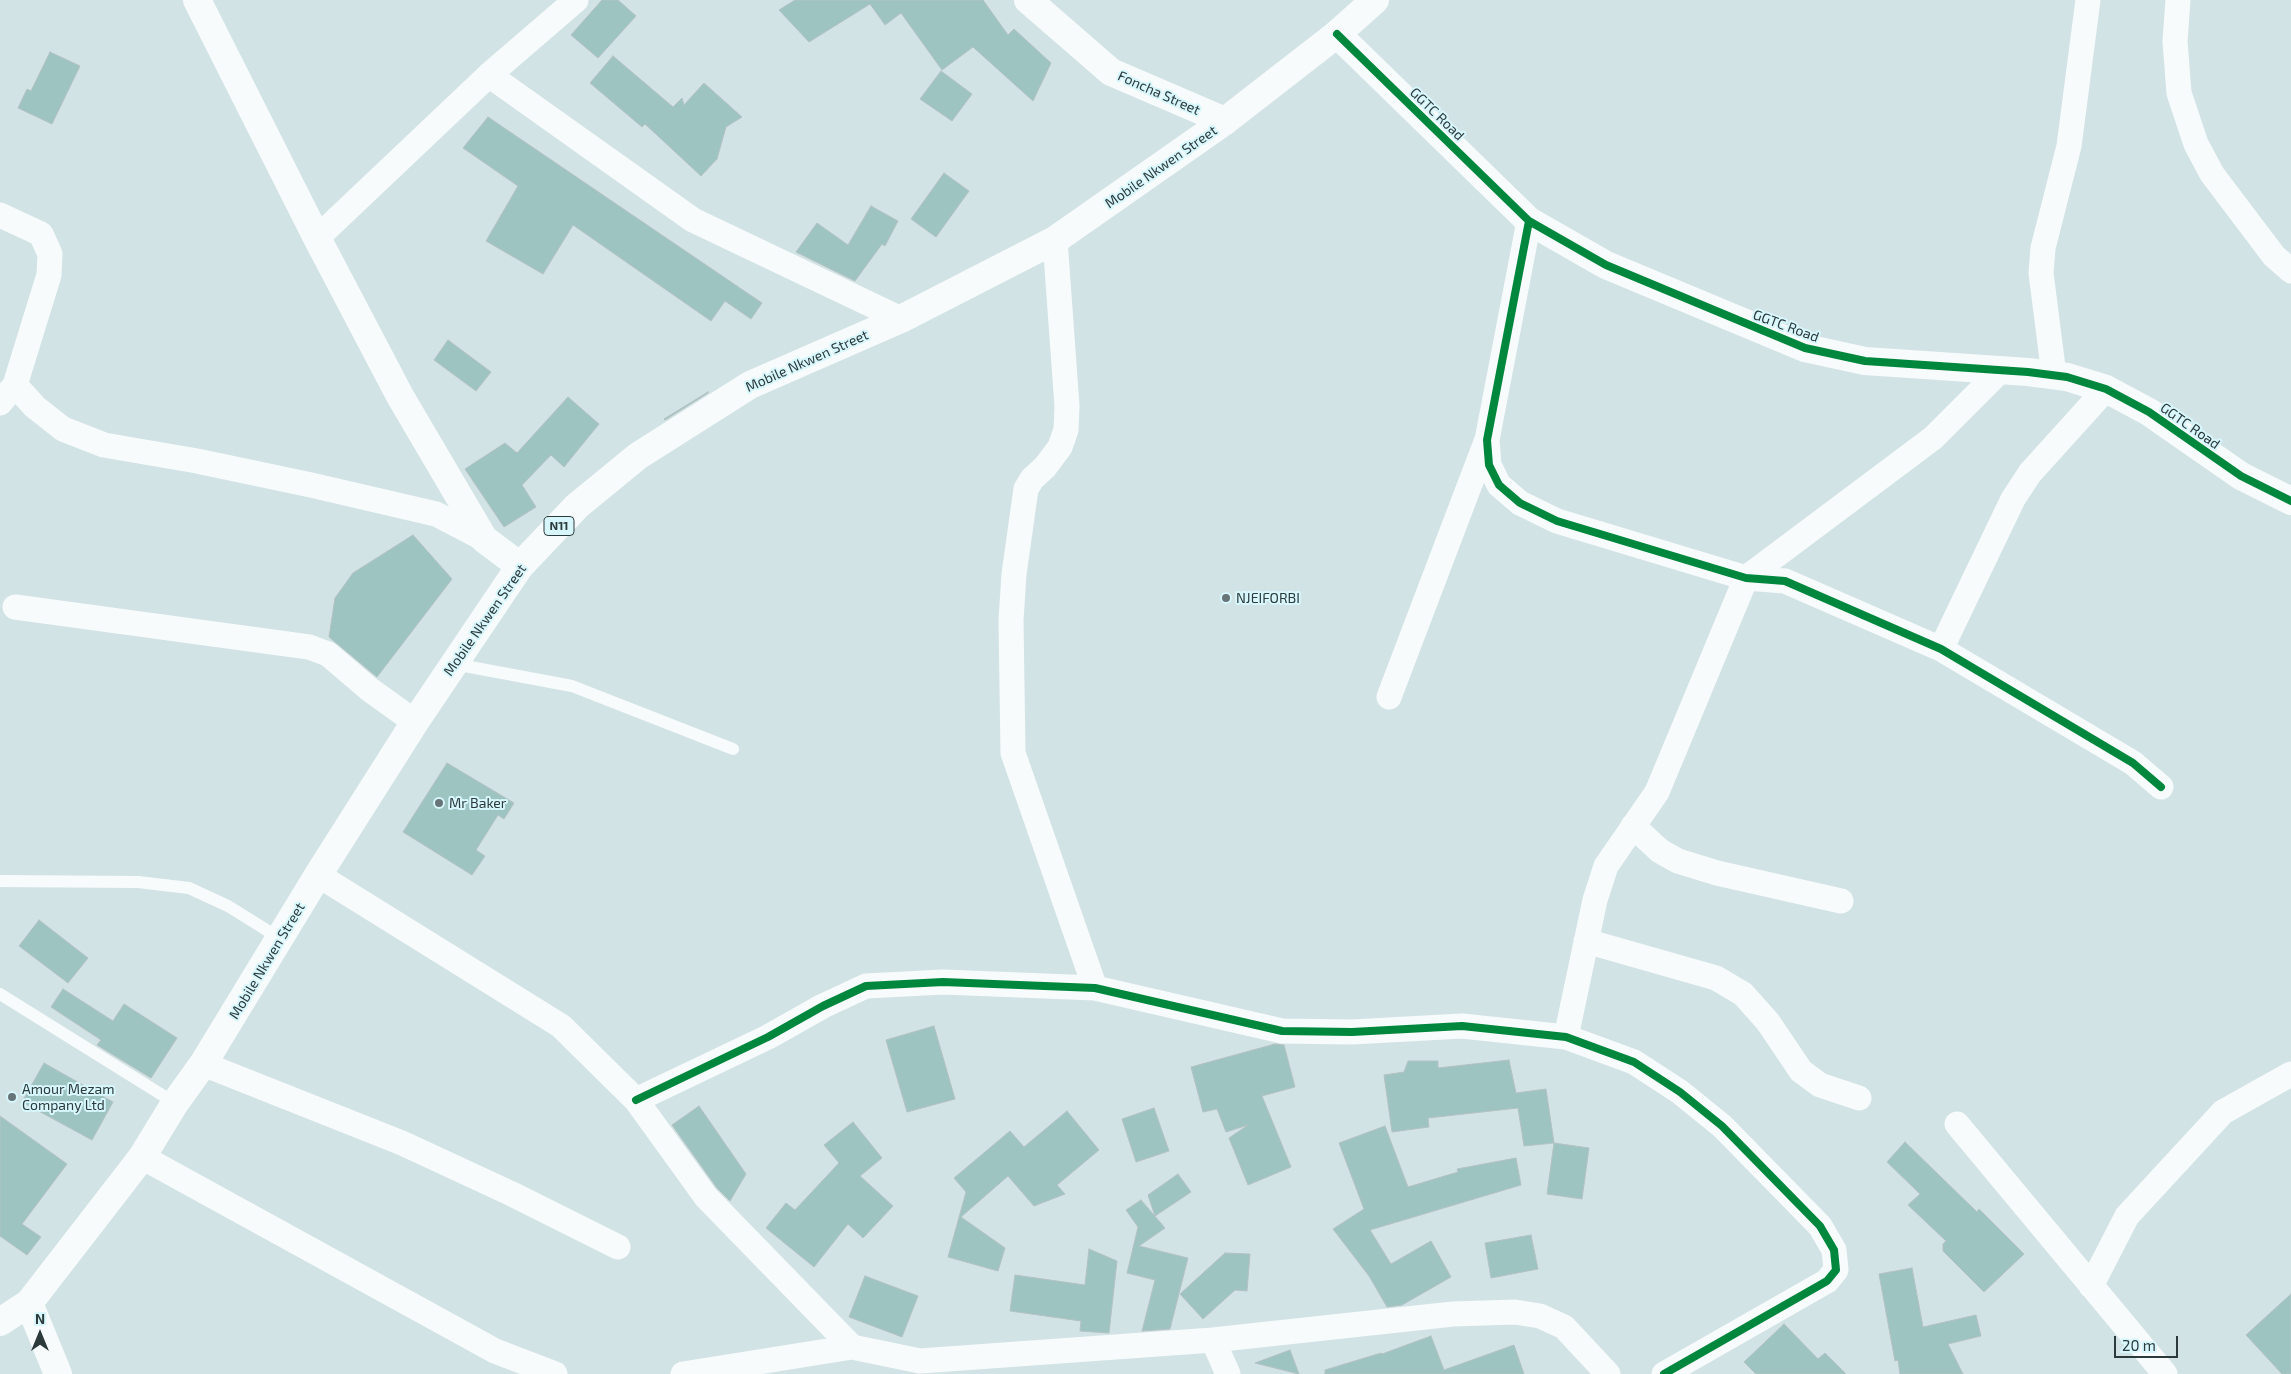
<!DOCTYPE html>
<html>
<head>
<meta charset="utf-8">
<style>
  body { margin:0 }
  #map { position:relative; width:2291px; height:1374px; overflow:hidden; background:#d2e3e6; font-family:"Exo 2",sans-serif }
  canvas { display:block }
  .north { position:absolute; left:15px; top:1309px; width:50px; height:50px; -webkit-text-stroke:4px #d7f7fc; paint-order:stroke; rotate:0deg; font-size:14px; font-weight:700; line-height:20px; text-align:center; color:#2d3a3c }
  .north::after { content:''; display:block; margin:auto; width:18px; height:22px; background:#2d3a3c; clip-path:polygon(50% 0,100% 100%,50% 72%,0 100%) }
  .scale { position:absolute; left:2114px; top:1336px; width:64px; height:22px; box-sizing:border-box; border:2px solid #2d3a3c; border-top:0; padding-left:6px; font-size:15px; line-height:18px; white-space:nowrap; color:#2d3a3c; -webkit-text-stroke:4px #d7f7fc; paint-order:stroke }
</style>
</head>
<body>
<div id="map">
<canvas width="2291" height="1374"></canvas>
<div class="north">N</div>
<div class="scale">20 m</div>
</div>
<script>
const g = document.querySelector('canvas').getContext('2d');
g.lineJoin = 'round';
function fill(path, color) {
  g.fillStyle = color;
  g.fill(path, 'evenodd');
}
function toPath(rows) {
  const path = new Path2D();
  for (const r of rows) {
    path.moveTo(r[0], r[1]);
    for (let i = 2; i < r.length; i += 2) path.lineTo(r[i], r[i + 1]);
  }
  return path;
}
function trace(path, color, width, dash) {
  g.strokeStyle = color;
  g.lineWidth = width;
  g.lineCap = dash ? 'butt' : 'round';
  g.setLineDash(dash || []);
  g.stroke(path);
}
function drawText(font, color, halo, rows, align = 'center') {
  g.font = font + ' "Exo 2",sans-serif';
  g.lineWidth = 4;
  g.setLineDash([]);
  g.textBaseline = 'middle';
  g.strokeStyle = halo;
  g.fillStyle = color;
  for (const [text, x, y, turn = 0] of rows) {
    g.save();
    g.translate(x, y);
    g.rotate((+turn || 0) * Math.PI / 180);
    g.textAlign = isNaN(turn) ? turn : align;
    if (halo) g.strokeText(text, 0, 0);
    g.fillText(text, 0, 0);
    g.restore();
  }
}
const building = toPath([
  [602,0,618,0,636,16,598,58,571,35,602,0],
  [795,0,983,0,1008,35,1014,29,1051,63,1033,101,973,47,942,70,901,13,885,25,870,4,809,42,779,10,795,0],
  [50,52,80,66,52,124,18,108,27,89,31,91,50,52],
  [613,56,673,107,682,98,684,105,704,83,742,117,726,127,717,159,701,176,645,124,642,127,590,83,613,56],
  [941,71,972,94,952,121,920,99,941,71],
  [488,117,762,303,751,319,725,301,711,321,573,225,543,274,486,241,518,186,463,148,488,117],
  [944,173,969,191,936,237,911,219,944,173],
  [871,206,898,221,885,246,882,244,855,281,796,252,817,223,848,245,871,206],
  [448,340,491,372,476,391,434,360,448,340],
  [708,392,708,393,665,420,664,419,708,392],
  [568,397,599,424,564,467,551,455,522,485,536,507,504,527,465,469,505,443,517,453,568,397],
  [413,535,452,579,377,677,329,637,335,598,353,573,413,535],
  [447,763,514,803,504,819,498,815,476,850,485,856,472,875,403,832,447,763],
  [39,920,88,958,68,983,19,946,39,920],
  [63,989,113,1021,124,1004,177,1038,151,1078,97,1045,101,1040,51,1007,63,989],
  [934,1026,955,1099,907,1112,886,1040,934,1026],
  [1275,1044,1284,1045,1295,1087,1262,1096,1291,1167,1248,1185,1229,1138,1248,1125,1226,1132,1217,1109,1203,1112,1191,1067,1275,1044],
  [1509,1060,1516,1093,1546,1089,1554,1143,1524,1146,1518,1108,1428,1118,1429,1127,1392,1132,1384,1075,1404,1072,1408,1061,1438,1061,1438,1068,1509,1060],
  [44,1063,113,1102,92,1140,22,1102,44,1063],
  [699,1106,746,1174,730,1201,717,1188,672,1125,699,1106],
  [1154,1108,1169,1151,1136,1162,1122,1119,1154,1108],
  [1067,1111,1099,1150,1057,1185,1065,1194,1034,1206,1008,1176,961,1217,1005,1248,998,1271,948,1257,966,1192,954,1178,1010,1131,1024,1147,1067,1111],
  [0,1116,67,1164,22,1224,41,1237,27,1255,0,1236,0,1116],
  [853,1122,882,1158,860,1176,893,1206,863,1238,848,1224,814,1267,766,1228,786,1203,795,1210,839,1163,824,1145,853,1122],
  [1385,1126,1408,1187,1458,1172,1457,1169,1516,1158,1521,1185,1370,1230,1391,1264,1431,1241,1451,1277,1402,1305,1387,1307,1369,1276,1333,1229,1364,1209,1339,1143,1385,1126],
  [1905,1142,1977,1212,1979,1209,2024,1254,1984,1292,1943,1251,1943,1244,1946,1241,1908,1205,1920,1194,1887,1162,1905,1142],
  [1554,1143,1589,1148,1582,1199,1547,1194,1554,1143],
  [1178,1174,1191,1192,1155,1216,1148,1195,1178,1174],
  [1141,1200,1165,1228,1139,1246,1188,1258,1170,1329,1142,1331,1155,1280,1127,1273,1138,1227,1126,1210,1141,1200],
  [1531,1235,1538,1269,1491,1278,1485,1243,1531,1235],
  [1089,1249,1117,1261,1109,1333,1080,1331,1081,1321,1010,1311,1015,1275,1085,1285,1089,1249],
  [1225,1253,1250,1254,1247,1291,1235,1290,1203,1319,1180,1294,1225,1253],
  [1912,1268,1923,1327,1976,1315,1981,1336,1948,1344,1963,1374,1900,1374,1898,1360,1895,1361,1879,1274,1912,1268],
  [865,1276,918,1296,902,1337,849,1317,865,1276],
  [2291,1294,2291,1374,2282,1374,2246,1335,2291,1294],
  [1784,1324,1818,1359,1825,1353,1846,1374,1756,1374,1744,1362,1784,1324],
  [1431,1336,1444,1370,1514,1345,1524,1374,1325,1374,1325,1370,1381,1353,1382,1354,1431,1336],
  [1290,1350,1299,1374,1255,1363,1290,1350]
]);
const service = toPath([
  [454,664,572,686,733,749],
  [0,881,138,882,189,888,228,906,281,939],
  [0,994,175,1103]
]);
const minor = toPath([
  [2178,0,2175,41,2179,93,2196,144,2212,174,2274,256,2291,271],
  [489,75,693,220,901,319],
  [0,215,41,234,50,254,49,275,15,385,35,407,63,429,104,445,197,461,311,485,436,514,484,539],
  [1529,221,1487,440,1489,465,1499,485,1520,503,1557,521,1746,578,1785,581,1941,649,2133,763,2161,787],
  [317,238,489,75,576,0],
  [1055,240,1067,406,1066,430,1060,447,1045,467,1032,479,1026,489,1014,574,1011,620,1013,753,1095,988],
  [2054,375,2041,273,2043,248,2069,146,2088,0],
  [0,403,15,385],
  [15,607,309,647,328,654,369,689,415,722],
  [1941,649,2013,499,2030,473,2106,389],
  [1389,697,1486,442],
  [1633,826,1660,851,1678,861,1717,873,1841,901],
  [318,875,561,1026,636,1100,706,1197,852,1347],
  [1586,941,1716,978,1743,994,1768,1022,1801,1071,1820,1085,1859,1098],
  [1566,1037,1595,900,1606,866,1657,792,1746,578,1933,438,2000,371],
  [203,1064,402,1143,512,1194,618,1247],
  [636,1100,768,1037,823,1006,866,986,943,982,1095,988,1282,1031,1352,1032,1462,1026,1566,1037,1634,1062,1680,1092,1722,1126,1820,1226,1834,1250,1836,1270,1827,1281,1664,1374],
  [1957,1124,2165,1374],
  [142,1157,495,1351,555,1374],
  [2091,1286,2127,1216,2223,1112,2291,1074],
  [1213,1340,1228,1374],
  [683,1374,852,1347,920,1361,1213,1340,1453,1314,1515,1312,1540,1316,1564,1327,1608,1374]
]);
const tertiary = toPath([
  [197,0,317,238,400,396,484,539,520,566],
  [1337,34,1529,221,1606,265,1805,348,1865,361,2028,372,2067,377,2106,389,2149,412,2241,476,2291,501]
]);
const secondary = toPath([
  [1028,0,1111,72,1225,121],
  [29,1303,58,1374]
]);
const trunk = toPath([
  [0,1322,29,1303,142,1157,175,1103,203,1064,318,875,415,722,520,566,577,506,638,456,750,385,901,319,1055,240,1225,121,1337,34,1375,0]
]);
const cycleway = toPath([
  [1337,34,1529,221,1606,265,1805,348,1865,361,2028,372,2067,377,2106,389,2149,412,2241,476,2291,501],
  [1529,221,1487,440,1489,465,1499,485,1520,503,1557,521,1746,578,1785,581,1941,649,2133,763,2161,787],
  [636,1100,768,1037,823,1006,866,986,943,982,1095,988,1282,1031,1352,1032,1462,1026,1566,1037,1634,1062,1680,1092,1722,1126,1820,1226,1834,1250,1836,1270,1827,1281,1664,1374]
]);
const markers = [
  [1226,598,5,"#677578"],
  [439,803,5,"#677578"],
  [12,1097,5,"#677578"]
];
const shields = [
  [559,526,30]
];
const shieldNames = [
  ["N11",559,526]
];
const streetNames = [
  ["Foncha Street",1159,93,24],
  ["GGTC Road",1437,114,44],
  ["Mobile Nkwen Street",1161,167,-35],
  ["GGTC Road",1786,326,20],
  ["Mobile Nkwen Street",807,361,-24],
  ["GGTC Road",2190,426,35],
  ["Mobile Nkwen Street",485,620,-55],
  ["Mobile Nkwen Street",267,961,-59]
];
const poiNames = [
  ["NJEIFORBI",1236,598],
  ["Mr Baker",449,803],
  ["Amour Mezam",22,1089],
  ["Company Ltd",22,1105]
];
fill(building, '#9ec4c2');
trace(building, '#b4c1c2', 1);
trace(service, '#f8fbfb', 12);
trace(minor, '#f8fbfb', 25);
trace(tertiary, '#f8fbfb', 28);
trace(secondary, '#f8fbfb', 28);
trace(trunk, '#f8fbfb', 28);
trace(cycleway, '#00873e', 8);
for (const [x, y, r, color] of markers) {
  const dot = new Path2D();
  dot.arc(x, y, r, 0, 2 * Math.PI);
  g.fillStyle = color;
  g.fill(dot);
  trace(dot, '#d7f7fc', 2);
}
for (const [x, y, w] of shields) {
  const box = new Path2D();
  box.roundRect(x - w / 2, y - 9.5, w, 19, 4);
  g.fillStyle = '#d7f7fc';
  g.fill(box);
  trace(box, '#2d3a3c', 1);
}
drawText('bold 12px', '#2d3a3c', null, shieldNames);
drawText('14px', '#2d3a3c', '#d7f7fc', streetNames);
drawText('14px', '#2d3a3c', '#d7f7fc', poiNames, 'left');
</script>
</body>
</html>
